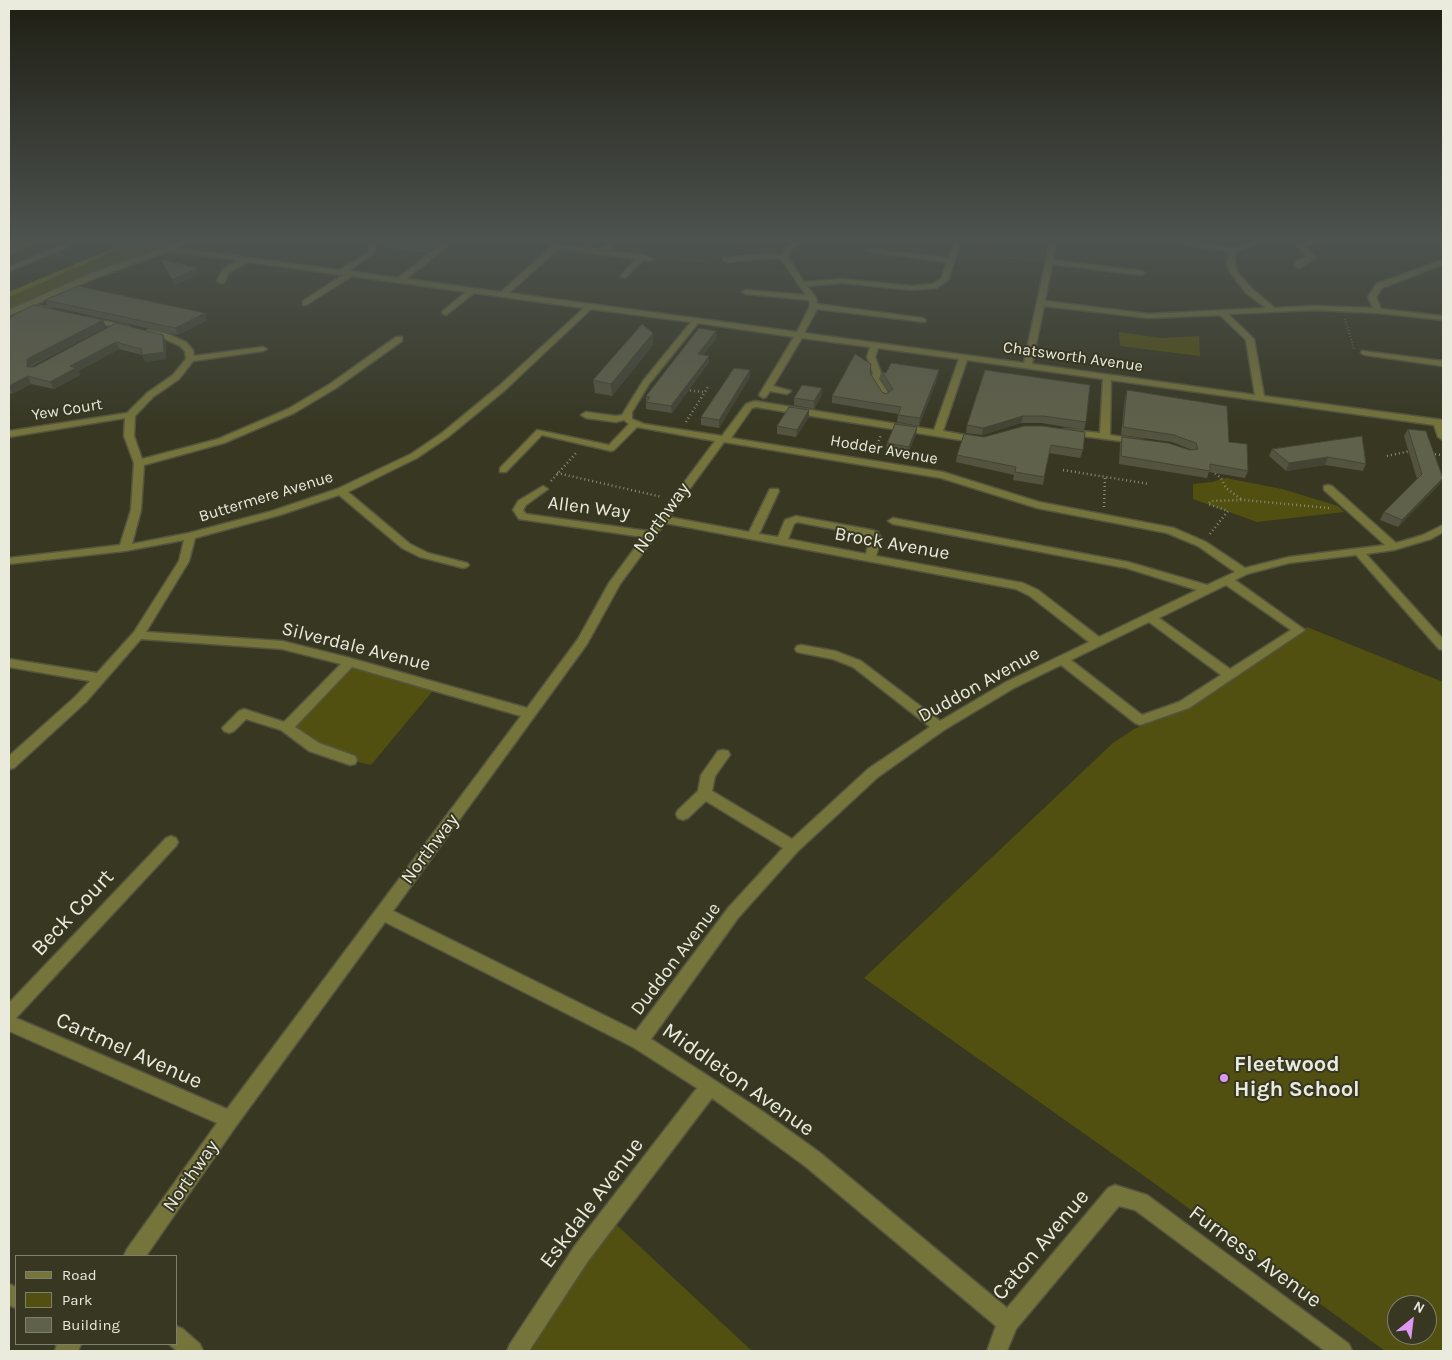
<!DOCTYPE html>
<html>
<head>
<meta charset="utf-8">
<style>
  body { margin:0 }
  #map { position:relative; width:1452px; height:1360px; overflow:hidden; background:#373722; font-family:Karla,sans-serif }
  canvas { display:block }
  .frame { position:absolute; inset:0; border:10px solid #eaeadd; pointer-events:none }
  .legend { position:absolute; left:15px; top:1255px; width:162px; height:90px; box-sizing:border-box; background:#373722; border:1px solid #7f7f6d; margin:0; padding:6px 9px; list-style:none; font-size:15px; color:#eaeadd }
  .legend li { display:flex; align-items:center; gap:10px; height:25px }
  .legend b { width:25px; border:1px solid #7f7f6d }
  .north { position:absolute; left:1387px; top:1295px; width:50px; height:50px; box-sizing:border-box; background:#373722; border:1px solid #7f7f6d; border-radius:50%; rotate:29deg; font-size:14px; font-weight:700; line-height:20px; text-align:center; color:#eaeadd }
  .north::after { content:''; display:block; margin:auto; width:18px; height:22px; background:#de98f2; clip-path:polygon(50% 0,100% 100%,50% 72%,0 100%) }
</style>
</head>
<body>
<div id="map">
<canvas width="1452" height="1360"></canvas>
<div class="frame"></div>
<ul class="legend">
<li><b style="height:6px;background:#75743b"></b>Road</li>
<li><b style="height:14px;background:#515011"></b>Park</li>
<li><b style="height:14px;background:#60614a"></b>Building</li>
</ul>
<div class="north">N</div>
</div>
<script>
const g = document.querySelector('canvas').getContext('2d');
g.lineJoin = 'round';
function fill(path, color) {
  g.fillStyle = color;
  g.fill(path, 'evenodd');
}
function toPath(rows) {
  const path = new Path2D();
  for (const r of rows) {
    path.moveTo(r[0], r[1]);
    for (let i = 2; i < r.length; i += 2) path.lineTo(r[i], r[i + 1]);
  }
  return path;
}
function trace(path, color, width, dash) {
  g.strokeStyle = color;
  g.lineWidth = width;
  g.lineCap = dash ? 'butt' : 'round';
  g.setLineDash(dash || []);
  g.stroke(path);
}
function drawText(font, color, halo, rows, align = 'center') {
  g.font = font + ' Karla,sans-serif';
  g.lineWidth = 4;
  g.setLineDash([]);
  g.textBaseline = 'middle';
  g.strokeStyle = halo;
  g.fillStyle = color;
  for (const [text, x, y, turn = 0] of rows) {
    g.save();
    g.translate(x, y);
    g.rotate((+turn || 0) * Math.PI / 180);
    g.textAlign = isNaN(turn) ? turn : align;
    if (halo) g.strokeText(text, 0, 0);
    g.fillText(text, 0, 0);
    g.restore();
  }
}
const green = toPath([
  [138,241,188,241,164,248,9,313,9,296],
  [1119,332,1161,338,1199,336,1200,356,1120,346],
  [1226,478,1282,489,1338,506,1344,512,1257,522,1193,499,1193,484,1212,482],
  [1307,627,1443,682,1443,1351,1385,1351,1147,1178,864,978,1113,743,1134,729,1187,708],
  [1397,1305,1427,1305,1427,1335,1397,1335],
  [350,662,436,687,371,765,350,760,286,727],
  [608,1217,752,1351,517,1351]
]);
const water = toPath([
  [9,241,46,241,9,255],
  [129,241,138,241,9,297,9,292]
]);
const pathFar1 = toPath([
  [89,244,98,241],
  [965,252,1038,261],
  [662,257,715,262],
  [1345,319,1354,349]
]);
const path = toPath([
  [686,390,704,392],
  [686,422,708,387],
  [874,452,881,435],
  [1431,454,1443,455],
  [1387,456,1410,451],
  [1063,470,1149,484],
  [1212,471,1221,478,1226,488,1241,499],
  [557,473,662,497],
  [551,481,577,452],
  [1104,507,1105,477],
  [1210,534,1228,511,1208,504,1211,501,1244,500,1329,508]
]);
const minor = toPath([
  [74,241,82,241,9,271,9,267,74,241],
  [182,241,191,241,176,248,339,270,368,253,369,251,368,241,374,241,375,252,348,271,398,278,446,241,453,241,406,279,501,292,552,246,552,241,558,241,559,245,600,250,611,241,618,241,607,251,642,255,654,259,650,261,643,260,625,278,621,276,636,259,558,249,509,293,797,332,810,306,809,300,746,294,742,292,746,290,806,295,781,259,766,258,727,262,723,260,724,258,766,254,782,255,786,248,795,241,802,241,791,250,788,257,804,282,842,279,911,286,932,284,941,279,947,262,870,252,866,250,868,249,949,258,955,241,961,241,948,280,937,288,911,290,842,283,807,286,816,298,817,304,922,318,926,320,925,322,817,309,804,333,1024,363,1050,241,1056,241,1053,260,1141,271,1145,273,1141,275,1052,264,1045,301,1149,314,1266,308,1246,293,1230,272,1227,264,1229,252,1174,243,1171,241,1186,241,1233,248,1256,241,1265,241,1236,251,1235,264,1237,272,1252,289,1275,308,1313,306,1373,308,1368,297,1376,284,1443,260,1443,264,1382,288,1376,297,1381,309,1443,316,1443,320,1378,313,1313,310,1228,314,1254,339,1264,396,1443,420,1443,440,1438,437,1434,425,1111,380,1110,435,1142,440,1142,444,1067,434,1064,433,1064,429,1100,433,1103,379,967,360,943,431,982,438,982,442,979,443,756,407,752,408,731,438,943,472,1039,502,1174,528,1206,542,1245,568,1289,557,1385,545,1324,490,1324,486,1328,485,1332,486,1396,543,1423,535,1443,525,1443,532,1431,539,1394,550,1366,554,1443,639,1443,650,1439,649,1356,555,1289,563,1247,574,1235,580,1305,630,1189,708,1140,725,1135,723,1061,665,1014,688,944,730,878,777,798,851,738,918,651,1039,762,1111,819,1152,1007,1308,1108,1188,1115,1185,1147,1195,1349,1344,1352,1351,1325,1351,1135,1210,1119,1206,1016,1329,1007,1351,987,1351,996,1326,805,1166,712,1098,588,1261,529,1351,507,1351,510,1344,574,1247,697,1088,633,1047,385,922,236,1126,146,1256,124,1256,127,1249,217,1123,9,1031,9,1003,166,838,171,836,176,838,178,842,176,846,16,1018,227,1109,521,716,352,667,295,727,319,743,355,756,357,760,355,764,350,765,309,751,281,730,246,719,234,731,229,733,224,731,222,728,239,711,244,709,284,722,341,664,282,649,141,639,86,702,14,768,9,769,9,756,76,696,90,681,9,667,9,659,97,673,134,632,179,561,184,540,125,551,9,564,9,558,120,545,131,510,134,463,124,436,125,418,9,437,9,431,127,413,147,393,173,375,186,359,185,351,180,346,162,338,145,334,144,332,148,330,168,334,186,342,193,350,194,356,263,347,267,349,263,351,193,361,179,379,153,397,135,416,134,436,142,459,218,439,288,409,330,384,396,337,402,337,402,341,336,388,294,413,224,443,144,465,141,510,132,544,189,533,272,511,337,489,411,454,442,433,499,386,584,308,474,293,446,315,442,313,443,311,466,292,352,276,306,305,303,305,303,301,343,275,248,262,229,272,224,283,221,283,217,281,223,269,239,260,168,251,98,277,34,305,51,308,51,312,28,308,9,315,9,310,92,273,161,249,162,247,182,241],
  [1044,306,1149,318,1220,315,1246,340,1255,395,1032,364,1044,306],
  [591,309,691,322,643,381,622,415,616,416,586,412,581,415,586,418,616,422,624,420,629,424,609,445,537,430,500,468,500,472,506,472,542,435,611,451,614,450,637,427,715,441,648,531,526,514,523,510,526,505,548,489,543,486,518,501,513,510,519,519,643,537,609,583,578,639,527,708,350,658,282,641,146,632,189,561,195,538,280,515,339,495,402,548,420,557,463,568,467,567,469,565,467,563,428,553,410,544,348,492,417,458,448,437,505,390,591,309],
  [698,323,794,337,759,395,763,398,766,397,770,391,787,394,791,391,773,386,802,338,870,347,867,357,873,373,871,379,883,398,886,399,890,396,879,379,881,373,875,357,878,348,959,359,934,430,755,401,746,404,722,436,644,424,632,419,632,412,649,384,698,323],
  [724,442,941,478,1037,508,1167,533,1198,546,1235,572,1207,585,1128,562,893,518,888,521,893,524,1126,568,1197,590,1099,637,1038,590,1023,583,876,556,881,538,878,532,872,530,796,516,785,520,778,537,759,534,779,491,778,489,770,489,769,491,749,532,669,517,724,442],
  [797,522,870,536,866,554,788,539,794,524,797,522],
  [665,523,1016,589,1030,596,1089,642,1006,682,940,721,861,661,835,651,801,645,797,646,795,649,797,652,833,659,853,667,930,727,868,769,792,839,712,791,715,776,730,755,728,751,723,750,718,751,701,775,698,791,678,810,676,814,678,818,683,820,688,818,706,801,783,848,728,908,636,1031,393,911,587,644,620,584,665,523],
  [1226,585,1291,630,1230,669,1159,618,1226,585],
  [1149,622,1221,675,1179,702,1142,715,1071,660,1149,622],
  [1281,241,1299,243,1320,241,1304,246,1316,258,1299,268,1295,266,1297,261,1307,257,1297,246,1281,241],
  [86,317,128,326,132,328,128,330,89,321,85,319,86,317],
  [1362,351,1443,361,1443,366,1365,355,1361,353,1362,351],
  [9,1284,16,1287,16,1308,9,1305,9,1284],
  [176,1326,183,1329,200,1344,203,1351,177,1351,169,1344,176,1344,176,1326],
  [57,1344,81,1344,78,1351,55,1351,57,1344]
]);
const wall = toPath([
  [375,241,442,241,426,253,376,246],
  [45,300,207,320,178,335,48,306],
  [9,318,103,320,106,327,30,367,34,367,116,323,166,341,166,359,145,362,142,355,119,349,78,371,80,375,54,389,31,384,12,394,9,393],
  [716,331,717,338,703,355,709,362,672,413,646,409,646,396],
  [653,345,612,396,595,393,593,380],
  [750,370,750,377,719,428,701,425,701,417],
  [985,370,1086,422,1084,430,1041,423,1021,423,982,435,966,433,967,425],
  [882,372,886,373,938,377,919,426,897,422,898,414,832,403,832,396,882,392,886,394,889,392,881,379],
  [1127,390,1229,442,1248,471,1245,478,1209,472,1207,478,1119,464,1120,444,1122,437,1190,450,1192,450,1172,442,1121,435,1125,397],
  [822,395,814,409,794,405,794,398],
  [809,417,796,437,777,434,777,426],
  [1024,426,1083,450,1080,458,1049,453,1043,485,1013,480,1014,475,956,462,957,455,984,437],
  [917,427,916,434,908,454,886,450,887,443],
  [1408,429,1443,478,1439,485,1398,527,1380,520,1384,512,1417,479,1404,436],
  [1362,436,1366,464,1363,471,1325,465,1286,471,1269,456,1272,449]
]);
const shadedWall = toPath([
  [429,241,442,241,426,253,424,244],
  [197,268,199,274,174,286,172,280],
  [205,313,207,320,178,335,175,328],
  [103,320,106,327,30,366,31,374,27,367,27,359],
  [716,331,717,338,698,361,698,354],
  [653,333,653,345,612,396,611,384],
  [163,335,166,341,166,359,145,362,142,355],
  [116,342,119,349,78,371,80,375,54,389,50,382,70,366],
  [709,356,709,362,672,413,671,406],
  [750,370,750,377,719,428,719,420],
  [939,370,938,377,919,426,920,418],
  [28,376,31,384,12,394,9,386],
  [822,388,822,395,814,409,814,401],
  [809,410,809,417,796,437,797,430],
  [1023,416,1021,423,982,435,983,428],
  [917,427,916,434,908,454,909,447],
  [1328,457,1325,465,1286,471,1289,463],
  [1443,478,1439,485,1398,527,1402,520]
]);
const building = toPath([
  [399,241,429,241,424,244,399,241],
  [161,259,197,268,172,280,161,259],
  [78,286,205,313,175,328,45,300,78,286],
  [33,305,103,320,27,359,27,367,34,367,116,323,163,335,164,352,142,355,141,349,116,342,70,366,76,368,50,382,28,376,9,386,9,318,33,305],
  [642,324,653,333,611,384,593,380,642,324],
  [699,328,716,331,698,354,709,356,671,406,646,402,650,397,646,396,699,328],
  [855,354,871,364,870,373,882,392,886,394,893,389,882,372,886,373,891,363,939,370,920,418,898,415,901,407,832,396,855,354],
  [734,368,750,370,719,420,701,417,734,368],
  [985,370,1090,385,1086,422,1043,416,1023,416,983,428,967,425,985,370],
  [802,385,822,388,814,401,794,398,802,385],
  [1127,390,1227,406,1229,442,1247,444,1248,471,1210,464,1210,471,1121,456,1122,437,1168,443,1190,450,1198,449,1196,443,1174,435,1123,427,1127,390],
  [789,407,809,410,797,430,777,426,789,407],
  [895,424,917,427,909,447,887,443,895,424],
  [1024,426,1043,426,1085,432,1083,450,1051,445,1044,477,1015,472,1016,467,957,455,964,434,984,437,1024,426],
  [1408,429,1426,431,1443,478,1402,520,1384,512,1422,474,1408,429],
  [1362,436,1366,464,1328,457,1289,463,1272,449,1362,436]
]);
const markers = [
  [1224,1078,5,"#de98f2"]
];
const farStreetnames = [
  ["Chatsworth Avenue",1073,357,8],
  ["Yew Court",67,410,-9],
  ["Hodder Avenue",884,450,10],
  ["Buttermere Avenue",266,497,-17]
];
const streetNames = [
  ["Allen Way",589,508,7],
  ["Northway",662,518,-54],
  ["Brock Avenue",892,544,10],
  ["Silverdale Avenue",356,647,14],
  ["Duddon Avenue",979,685,-29],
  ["Northway",430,849,-53],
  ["Duddon Avenue",676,959,-53],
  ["Northway",191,1176,-55]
];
const nearStreetnames = [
  ["Beck Court",73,913,-47],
  ["Cartmel Avenue",129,1051,24],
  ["Middleton Avenue",738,1080,35],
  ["Eskdale Avenue",592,1203,-53],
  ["Caton Avenue",1041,1245,-50],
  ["Furness Avenue",1255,1257,36]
];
const nearPoinames = [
  ["Fleetwood",1234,1065],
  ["High School",1234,1090]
];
fill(green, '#515011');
fill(water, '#75730a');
trace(minor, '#545440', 3);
trace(pathFar1, '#8a8a78', 2, [0.5, 2.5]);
trace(path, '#8a8a78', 2.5, [1, 3]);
fill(minor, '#75743b');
fill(wall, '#535340');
fill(shadedWall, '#434434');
fill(building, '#60614a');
trace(building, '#434434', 1);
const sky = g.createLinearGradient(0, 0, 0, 431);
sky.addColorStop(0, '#1e1e13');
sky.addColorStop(0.56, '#4d534f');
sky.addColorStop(1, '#4d534f00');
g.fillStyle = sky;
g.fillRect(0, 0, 1452, 431);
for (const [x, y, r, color] of markers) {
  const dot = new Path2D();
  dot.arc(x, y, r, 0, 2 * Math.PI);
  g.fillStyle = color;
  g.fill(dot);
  trace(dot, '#373722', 2);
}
drawText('16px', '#eaeadd', '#373722', farStreetnames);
drawText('19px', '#eaeadd', '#373722', streetNames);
drawText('22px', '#eaeadd', '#373722', nearStreetnames);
drawText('bold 22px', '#eaeadd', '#373722', nearPoinames, 'left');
</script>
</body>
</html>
